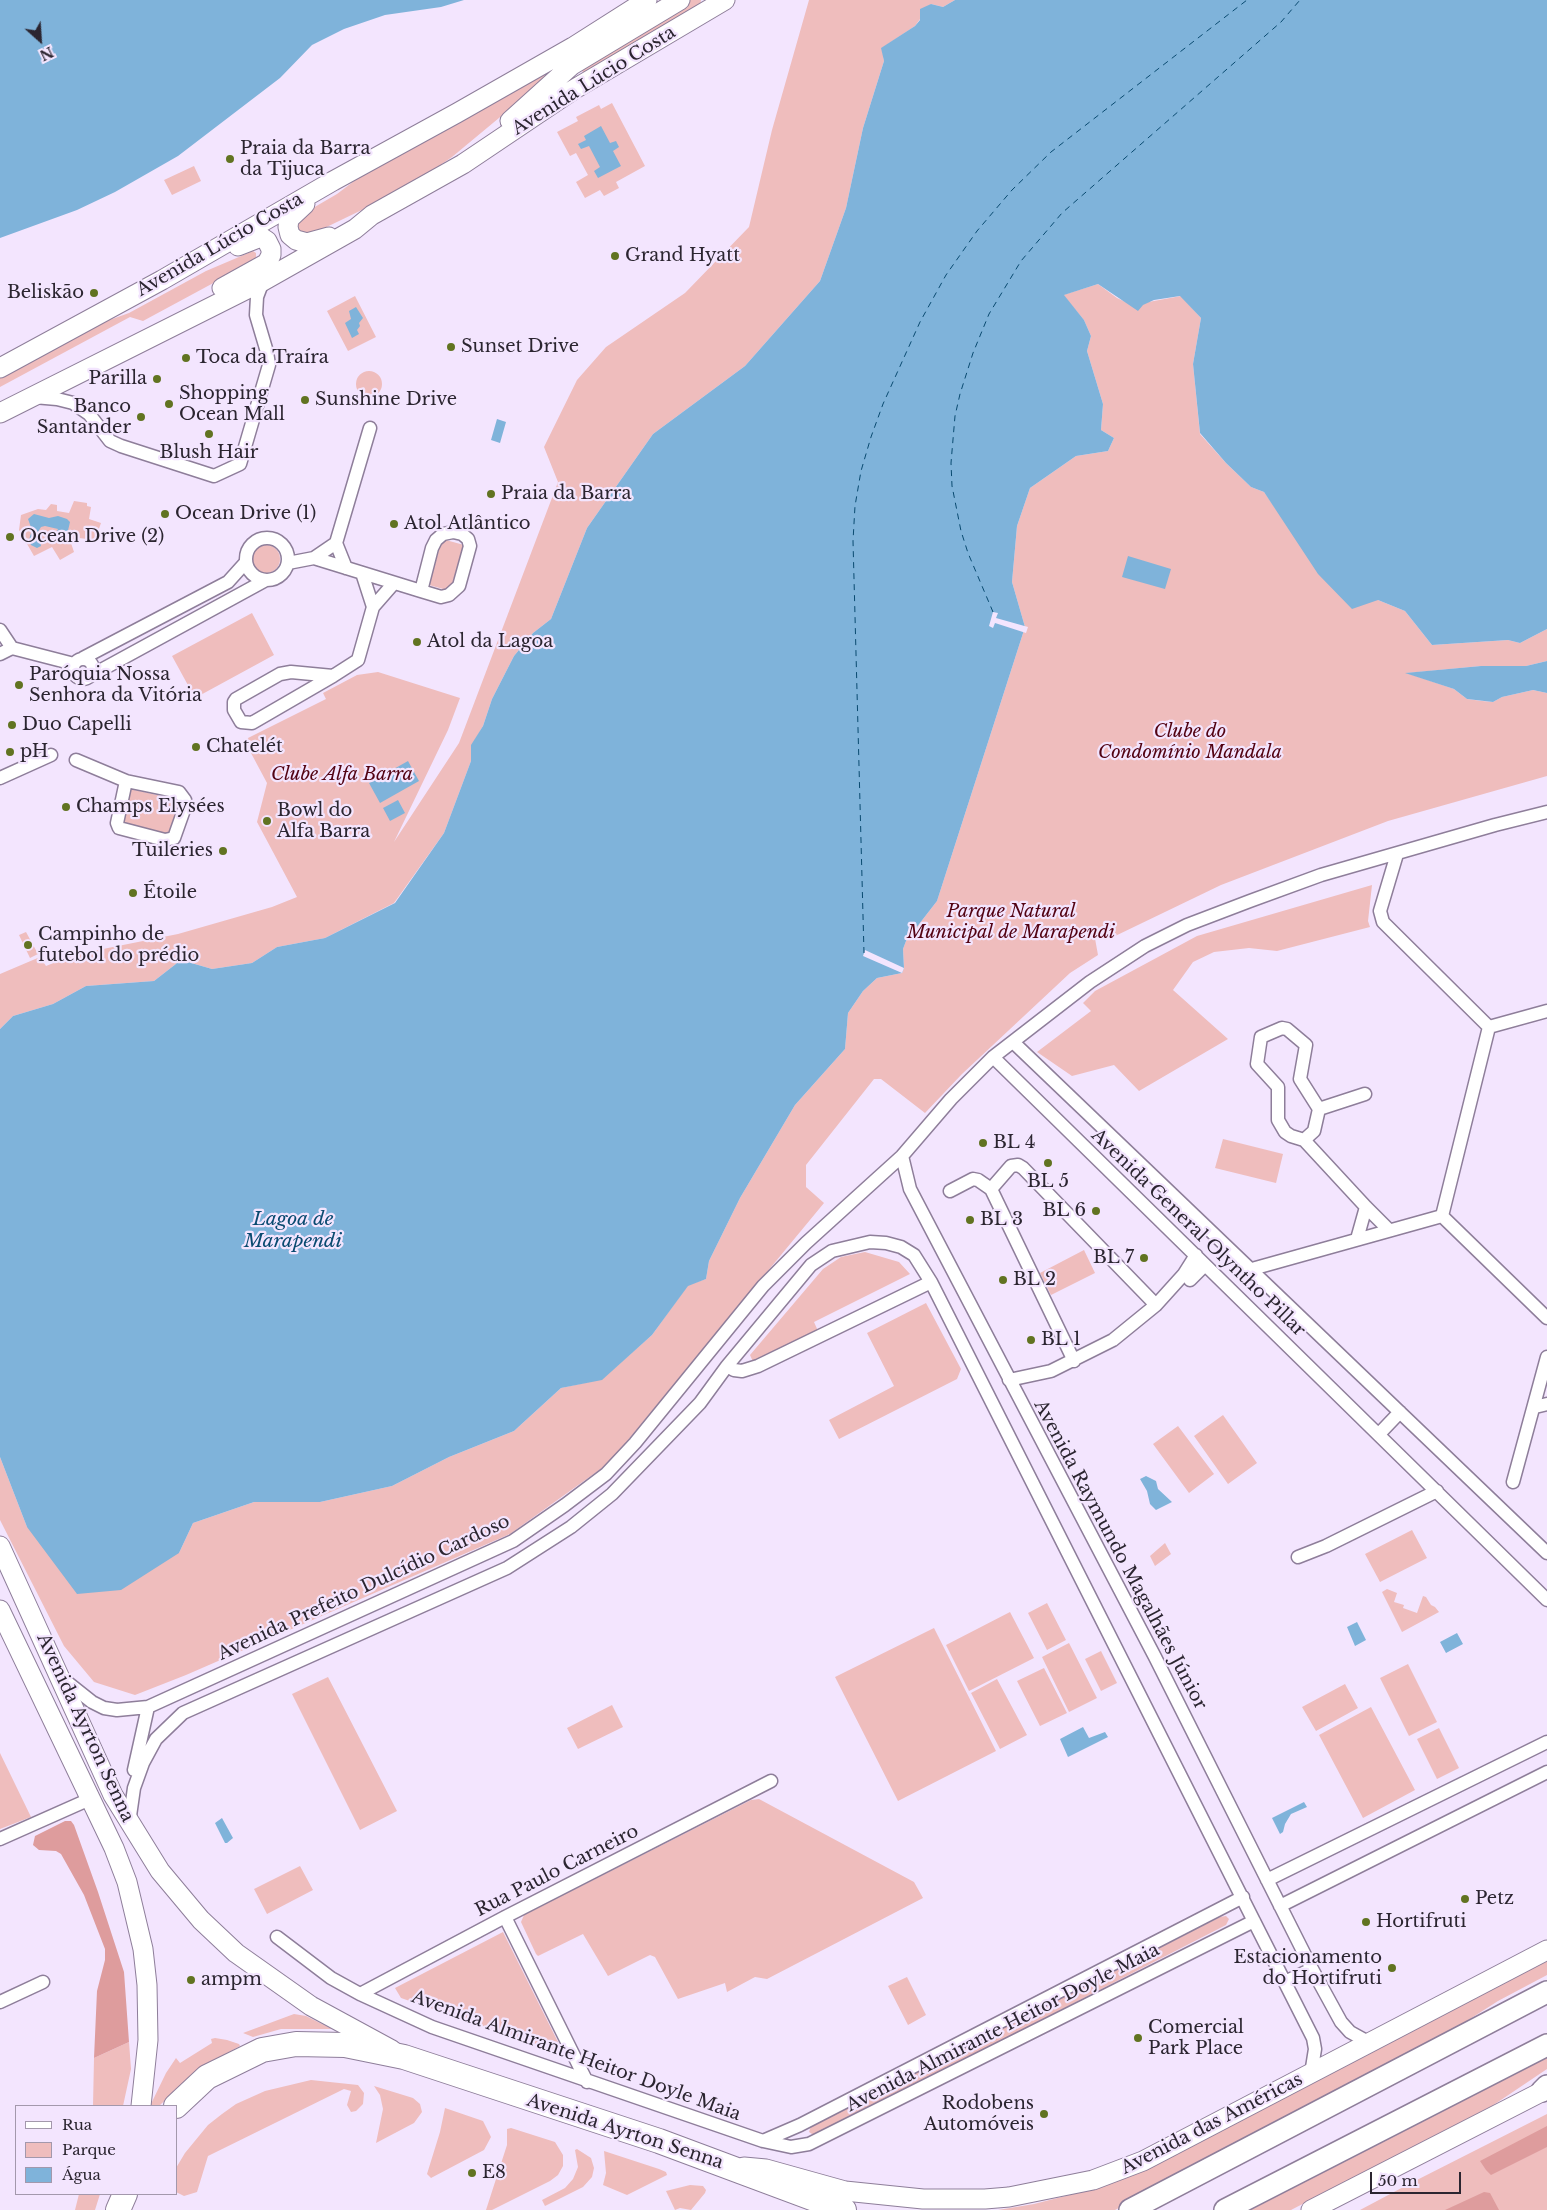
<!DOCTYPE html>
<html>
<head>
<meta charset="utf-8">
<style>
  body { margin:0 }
  #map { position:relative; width:1547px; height:2210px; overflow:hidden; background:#f3e5fe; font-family:"Libre Baskerville",serif }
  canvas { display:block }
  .legend { position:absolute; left:15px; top:2105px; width:162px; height:90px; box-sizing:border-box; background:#f3e5fe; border:1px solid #a398ac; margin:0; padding:6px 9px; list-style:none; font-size:15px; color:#2b2530 }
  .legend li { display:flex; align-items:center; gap:10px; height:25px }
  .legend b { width:25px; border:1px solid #a398ac }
  .north { position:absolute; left:15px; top:15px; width:50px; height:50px; -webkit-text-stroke:4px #f3e5fe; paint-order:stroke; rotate:154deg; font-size:14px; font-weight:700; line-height:20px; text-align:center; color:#2b2530 }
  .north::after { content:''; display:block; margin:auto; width:18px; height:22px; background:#2b2530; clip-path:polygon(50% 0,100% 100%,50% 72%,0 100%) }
  .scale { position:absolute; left:1370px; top:2172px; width:91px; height:22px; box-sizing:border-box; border:2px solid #2b2530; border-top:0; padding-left:6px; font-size:15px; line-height:18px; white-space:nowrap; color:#2b2530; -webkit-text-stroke:4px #f3e5fe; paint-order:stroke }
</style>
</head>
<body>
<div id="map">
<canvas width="1547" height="2210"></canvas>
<ul class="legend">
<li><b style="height:6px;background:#fff"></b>Rua</li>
<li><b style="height:14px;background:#efbdbd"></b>Parque</li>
<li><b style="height:14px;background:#7fb3da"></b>Água</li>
</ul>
<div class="north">N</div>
<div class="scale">50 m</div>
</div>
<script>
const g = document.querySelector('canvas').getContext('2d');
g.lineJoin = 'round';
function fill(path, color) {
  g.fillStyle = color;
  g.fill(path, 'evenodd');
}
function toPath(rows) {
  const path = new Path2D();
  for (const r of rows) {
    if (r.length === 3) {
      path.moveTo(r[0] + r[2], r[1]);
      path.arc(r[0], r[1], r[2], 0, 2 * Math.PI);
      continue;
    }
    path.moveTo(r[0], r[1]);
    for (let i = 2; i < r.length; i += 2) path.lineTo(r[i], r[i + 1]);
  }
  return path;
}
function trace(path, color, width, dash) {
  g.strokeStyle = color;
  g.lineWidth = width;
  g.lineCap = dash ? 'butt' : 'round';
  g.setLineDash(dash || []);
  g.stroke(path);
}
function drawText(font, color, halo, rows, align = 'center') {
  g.font = font + ' "Libre Baskerville",serif';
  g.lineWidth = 4.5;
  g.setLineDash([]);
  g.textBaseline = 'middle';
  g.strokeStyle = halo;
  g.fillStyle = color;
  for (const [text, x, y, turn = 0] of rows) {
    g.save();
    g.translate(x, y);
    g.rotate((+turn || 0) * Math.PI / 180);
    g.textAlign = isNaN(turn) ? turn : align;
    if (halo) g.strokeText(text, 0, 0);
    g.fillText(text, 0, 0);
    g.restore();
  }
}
const green = toPath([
  [690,0,701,0,700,6,585,76,580,67],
  [809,0,955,0,943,7,931,4,915,26,882,48,884,61,863,128,846,208,820,281,745,366,653,434,587,528,551,619,533,633,514,656,492,699,483,726,472,745,471,761,444,833,394,903,325,938,277,947,252,963,212,969,181,960,154,981,86,986,53,1004,13,1016,0,1029,0,974,40,957,46,966,73,955,178,934,272,907,297,897,257,822,267,783,244,740,326,699,323,693,357,675,378,672,460,698,448,730,394,842,459,743,558,482,544,447,577,380,606,347,685,293,749,227,772,130],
  [562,60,564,64,452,157,420,179,368,207,308,236,297,232,296,222,301,215,337,194,366,172],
  [612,103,645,166,616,182,619,188,604,196,600,190,585,198,576,182,588,175,576,153,570,156,557,132,578,121,576,117,599,105,601,109],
  [194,166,201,181,172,195,164,180],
  [253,251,256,253,256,260,143,321,130,317,0,387,0,376,90,327,129,313,206,271],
  [1098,284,1117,298,1132,305,1181,296,1201,318,1193,364,1200,434,1226,463,1251,487,1264,492,1288,526,1378,600,1405,611,1432,645,1508,640,1520,643,1547,629,1547,661,1526,666,1481,666,1407,673,1454,689,1467,699,1482,701,1493,702,1502,697,1533,690,1547,693,1547,776,1388,821,1221,885,1111,938,1094,933,1098,955,1070,973,962,1074,925,1113,881,1079,874,1079,806,1165,806,1187,824,1203,609,1463,510,1534,186,1675,135,1695,94,1682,64,1646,0,1520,0,1457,27,1527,179,1553,193,1523,254,1502,320,1502,392,1486,449,1457,514,1431,561,1388,602,1379,652,1335,688,1285,706,1279,709,1261,740,1198,795,1105,845,1049,848,1013,863,991,877,978,902,973,904,968,903,949,906,941,937,901,1025,627,1012,582,1017,526,1030,488,1076,456,1108,451,1114,438,1101,430,1103,404,1087,351,1091,336,1084,320,1063,295],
  [355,296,376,337,348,351,327,311],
  [369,384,13],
  [74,501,87,503,87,506,91,507,89,519,101,523,95,540,79,538,71,543,74,552,60,560,52,547,34,556,19,530,21,515,38,509,46,510,51,504,57,505,57,511,69,513],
  [442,539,464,545,450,591,429,585],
  [266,559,14],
  [252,613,274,655,195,698,172,656],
  [130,789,179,800,171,838,121,827],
  [1372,885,1368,921,1370,927,1277,951,1249,948,1214,952,1193,962,1173,990,1228,1039,1139,1091,1114,1065,1072,1076,1037,1052,1091,1011,1083,1003,1095,991,1197,936],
  [26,932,38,954,30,958,19,935],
  [1223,1139,1283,1154,1276,1183,1215,1168],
  [1084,1250,1095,1273,1051,1295,1040,1273],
  [865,1252,899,1262,910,1274,814,1322,818,1331,754,1364,750,1355,823,1269,841,1257],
  [926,1303,961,1369,957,1379,839,1439,829,1420,894,1386,867,1333],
  [1223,1415,1257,1463,1228,1484,1194,1436],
  [1178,1426,1214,1474,1189,1493,1153,1444],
  [1412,1530,1427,1558,1380,1582,1365,1554],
  [1165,1543,1171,1554,1155,1566,1150,1556],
  [1387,1589,1397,1593,1394,1602,1404,1605,1403,1608,1417,1613,1423,1596,1426,1597,1431,1605,1435,1607,1439,1612,1402,1632,1382,1592],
  [1047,1603,1066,1640,1047,1650,1028,1613],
  [1010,1612,1034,1658,969,1691,946,1645],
  [934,1628,996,1751,898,1801,835,1677],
  [1069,1643,1097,1698,1069,1712,1042,1657],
  [1101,1651,1117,1683,1101,1691,1085,1659],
  [1408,1664,1437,1722,1409,1736,1380,1678],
  [1044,1668,1067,1713,1040,1726,1017,1681],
  [328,1677,397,1811,360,1830,292,1694],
  [997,1679,1027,1735,1000,1749,971,1693],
  [1345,1684,1358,1708,1316,1731,1302,1707],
  [612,1705,623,1727,578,1749,567,1728],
  [1371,1707,1415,1790,1363,1818,1319,1735],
  [1439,1728,1459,1768,1437,1779,1417,1739],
  [0,1753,31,1817,0,1829],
  [759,1799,914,1882,923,1898,767,1979,755,1977,727,1992,725,1983,678,1999,655,1957,650,1955,608,1976,583,1934,538,1956,536,1954,521,1922,524,1915,751,1800],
  [300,1866,313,1890,267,1914,254,1889],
  [1226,1916,1229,1919,1226,1925,815,2136,809,2132,811,2126,1220,1917],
  [503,1932,561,2048,556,2051,401,1998,395,1988],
  [1547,1961,1547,1975,1498,2001,1423,2049,1115,2210,998,2210,1034,2204,1093,2189],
  [907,1977,926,2015,908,2025,888,1986],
  [294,2014,306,2016,332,2029,281,2029,253,2037,243,2033],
  [215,2038,227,2040,239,2044,240,2046,197,2070,159,2106,150,2106,166,2073,176,2058,180,2063,212,2043,211,2039],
  [129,2042,131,2069,123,2106,93,2106,94,2058],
  [1547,2052,1547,2069,1492,2106,1291,2210,1239,2210],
  [311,2080,358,2085,364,2093,363,2104,356,2111,351,2112,347,2105,351,2091,344,2089,208,2156,197,2192,184,2196,176,2192,176,2168,185,2153,208,2125,222,2114,236,2104,265,2091],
  [374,2086,413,2098,420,2104,422,2112,414,2123,376,2143,383,2109,380,2095],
  [445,2108,483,2121,491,2137,484,2150,431,2178,427,2174,440,2132],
  [1547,2114,1547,2210,1360,2210,1409,2184],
  [511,2128,555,2142,563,2155,563,2166,558,2175,550,2181,492,2210,486,2210,507,2145,507,2129],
  [577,2149,591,2158,594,2168,592,2177,583,2187,545,2206,542,2200,565,2188,573,2179,578,2167,575,2150],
  [604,2151,659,2169,666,2172,667,2175,627,2195,603,2185,606,2173],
  [690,2185,703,2186,706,2190,705,2193,691,2210,680,2208,675,2210,666,2191],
  [79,2194,100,2194,95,2210,75,2210]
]);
const forest = toPath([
  [65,1821,71,1821,74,1825,98,1892,124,1972,129,2042,94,2058,97,1991,105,1960,105,1949,84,1895,61,1854,56,1851,39,1850,33,1845,35,1836],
  [1547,2126,1547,2147,1491,2175,1486,2170,1480,2161],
  [1484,2192,1490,2193,1499,2210,1445,2210]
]);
const water = toPath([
  [0,0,464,0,441,7,385,15,344,29,312,45,280,78,178,156,115,192,77,210,0,238],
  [955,0,1547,0,1547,629,1520,643,1508,640,1432,645,1405,611,1378,600,1352,609,1318,574,1264,492,1251,487,1226,463,1200,433,1193,364,1201,318,1180,296,1154,300,1143,305,1138,311,1098,284,1064,295,1084,320,1091,336,1087,351,1103,404,1101,430,1114,438,1108,451,1076,456,1030,488,1017,526,1012,582,1025,627,937,901,906,941,903,949,904,968,902,973,877,978,863,991,848,1013,845,1049,795,1105,740,1198,709,1261,706,1279,688,1286,652,1335,602,1380,561,1388,514,1431,449,1457,392,1486,320,1502,254,1502,193,1523,179,1553,121,1590,77,1594,27,1527,0,1457,0,1029,13,1016,53,1004,86,986,154,981,181,960,212,969,252,963,277,947,325,938,395,903,444,833,471,761,471,745,483,726,492,699,514,656,533,633,551,619,587,528,653,434,745,366,820,281,846,208,863,128,884,61,881,48,915,26,920,20,920,9,931,4,943,7],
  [601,126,610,143,616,141,619,147,613,151,621,166,598,178,594,171,600,167,589,146,581,149,578,144,586,140,584,136],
  [356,307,363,318,359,323,360,326,357,330,359,334,352,338,345,323,351,319,349,311],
  [497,419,506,422,500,443,491,440],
  [34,514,49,518,58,516,67,519,70,522,66,539,59,541,55,535,58,529,45,526,41,527,38,532,41,546,37,548,31,545,29,540,32,530,28,519],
  [1128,556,1171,569,1165,589,1122,577],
  [1547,661,1547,693,1533,690,1502,697,1493,702,1467,699,1454,689,1405,673,1481,666,1526,666],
  [408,761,419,781,380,803,369,783],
  [398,800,405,813,390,821,383,808],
  [1146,1476,1156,1481,1158,1489,1172,1502,1156,1510,1150,1504,1147,1491,1140,1479],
  [1357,1622,1366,1640,1355,1646,1347,1627],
  [1457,1633,1463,1644,1446,1653,1440,1642],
  [1083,1727,1089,1738,1105,1732,1108,1737,1068,1757,1060,1739],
  [1304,1802,1307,1807,1291,1814,1285,1824,1283,1832,1280,1834,1272,1818],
  [222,1818,233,1838,227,1843,225,1843,215,1823]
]);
const pier = toPath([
  [993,612,998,613,996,618,1028,627,1026,633,995,623,993,628,989,626],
  [865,950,904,968,902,973,863,956]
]);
const ferry = toPath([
  [993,612,968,553,961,531,952,486,951,463,955,416,960,394,973,353,989,314,1021,261,1062,213,1281,22,1300,0],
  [864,953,853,541,855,506,861,471,871,437,883,404,920,322,946,275,977,231,1012,190,1051,152,1247,0]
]);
const minor = toPath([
  [34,397,57,399,73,403,89,414,110,441,121,446,214,476,240,464,269,365,267,352,256,315,257,297,263,281],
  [267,559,21],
  [336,543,346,568],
  [314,558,336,543,370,428],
  [288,563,314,558,421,591,441,597,449,595,459,586,470,546,468,539,462,534,453,532,443,534,436,540,432,548,421,591],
  [373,607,394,583],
  [0,630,12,648,74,664],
  [0,654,12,648],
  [83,658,228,582,246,562],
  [83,669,10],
  [92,675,266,580],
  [333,676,252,723,241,722,234,710,234,702,236,699,280,674,291,672,333,676,358,660,373,607,362,573],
  [76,760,126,781,179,792,185,800,185,807,174,838,165,840,119,828,117,823,126,781],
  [0,778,51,755],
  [1397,854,1380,911,1383,922,1489,1027,1442,1216,1547,1318],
  [1489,1027,1547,1011],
  [1013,1042,1547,1553],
  [993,1057,1547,1600],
  [1319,1109,1365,1094],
  [1304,1140,1291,1136,1285,1132,1278,1120,1278,1087,1257,1064,1261,1037,1282,1028,1287,1029,1306,1045,1300,1079,1319,1109,1314,1131,1304,1140,1366,1207,1389,1230],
  [902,1156,910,1189,1155,1657,1312,1969,1341,2022,1350,2032,1370,2043],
  [991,1189,1011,1166,1018,1165,1023,1168,1156,1305],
  [950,1191,973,1179,978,1180,991,1189,1074,1361],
  [1357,1239,1366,1207],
  [1252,1269,1442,1216],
  [1190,1280,1205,1265],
  [727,1366,734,1370,742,1371,758,1366,931,1282],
  [1009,1380,1051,1371,1113,1340,1156,1305,1184,1274,1196,1255],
  [1535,1407,1547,1404],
  [1379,1434,1400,1412],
  [1513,1482,1547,1357],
  [1298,1557,1326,1546,1437,1491],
  [63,1679,92,1702,104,1708,117,1710,148,1707,513,1541,565,1505,606,1474,635,1443,763,1286,806,1243,902,1156,951,1099,993,1057,1090,982,1145,946,1187,925,1250,901,1321,875,1495,825,1547,812],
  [134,1770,148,1707],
  [129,1823,134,1788,143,1763,156,1739,183,1713,507,1568,571,1527,612,1494,700,1403,727,1366,811,1265,832,1251,870,1242,886,1243,901,1247,914,1255,931,1282,1313,2038,1315,2049,1311,2074],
  [0,1839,90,1799],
  [1267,1880,1547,1742],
  [1280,1906,1547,1772],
  [505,1917,587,2082],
  [277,1937,331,1978,360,1994,432,2027,763,2141,791,2147,809,2144,1254,1921],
  [1285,1982,1312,1969],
  [360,1994,505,1917,771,1781],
  [0,2002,43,1982],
  [763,2141,800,2125,1243,1897]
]);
const secondary = toPath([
  [510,121,572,65,680,0],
  [305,204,289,219,288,227,290,235,296,240,307,243,329,237],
  [222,288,267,263,271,255,271,249,267,241,261,237,238,246],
  [0,368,162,280,333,181,457,113,573,47,647,0],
  [0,413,263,281,355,229,372,215,463,164,573,90,725,0],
  [0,1546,113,1795,160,1871,201,1920,236,1953,311,2006,392,2050],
  [0,1610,114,1848,127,1882,143,1949,147,1985,148,2040,141,2106],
  [744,2167,766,2169,845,2191,923,2199,985,2199,1009,2197,1093,2180,1143,2161,1547,1950],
  [1311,2210,1547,2089]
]);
const trunk = toPath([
  [1542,2091,1547,2086],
  [1130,2210,1547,1992],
  [1225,2210,1547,2045]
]);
const motorway = toPath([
  [176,2106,207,2077,262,2050,296,2044,345,2045,404,2057,659,2141,844,2210],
  [118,2210,125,2194]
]);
const markers = [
  [230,159,5,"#617321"],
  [615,256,5,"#617321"],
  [94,293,5,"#617321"],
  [451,347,5,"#617321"],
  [186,358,5,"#617321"],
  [157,379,5,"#617321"],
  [305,400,5,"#617321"],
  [169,404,5,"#617321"],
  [141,417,5,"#617321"],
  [209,434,5,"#617321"],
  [491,494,5,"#617321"],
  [165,514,5,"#617321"],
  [394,524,5,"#617321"],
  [10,537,5,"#617321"],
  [417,642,5,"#617321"],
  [19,685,5,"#617321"],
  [12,725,5,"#617321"],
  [196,747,5,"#617321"],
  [10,752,5,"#617321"],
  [66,807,5,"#617321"],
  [267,821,5,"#617321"],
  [223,851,5,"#617321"],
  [133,893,5,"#617321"],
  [28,945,5,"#617321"],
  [983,1143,5,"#617321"],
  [1048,1163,5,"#617321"],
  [1096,1211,5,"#617321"],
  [970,1220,5,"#617321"],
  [1144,1258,5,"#617321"],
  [1003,1280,5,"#617321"],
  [1031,1340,5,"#617321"],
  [1465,1899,5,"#617321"],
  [1366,1922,5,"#617321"],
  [1392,1968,5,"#617321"],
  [191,1980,5,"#617321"],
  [1138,2038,5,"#617321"],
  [1044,2114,5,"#617321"],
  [472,2173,5,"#617321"]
];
const streetNames = [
  ["Avenida Lúcio Costa",594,81,-32],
  ["Avenida Lúcio Costa",220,245,-30],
  ["Avenida General Olyntho Pillar",1198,1233,44],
  ["Avenida Raymundo Magalhães Júnior",1120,1555,62],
  ["Avenida Prefeito Dulcídio Cardoso",364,1588,-25],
  ["Avenida Ayrton Senna",85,1728,65],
  ["Rua Paulo Carneiro",557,1871,-27],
  ["Avenida Almirante Heitor Doyle Maia",1003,2028,-27],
  ["Avenida Almirante Heitor Doyle Maia",576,2056,20],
  ["Avenida das Américas",1212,2124,-27],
  ["Avenida Ayrton Senna",625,2132,18]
];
const poiNames = [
  ["Praia da Barra",240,149],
  ["da Tijuca",240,170],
  ["Grand Hyatt",625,256],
  ["Beliskão",84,293,"right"],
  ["Sunset Drive",461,347],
  ["Toca da Traíra",196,358],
  ["Parilla",147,379,"right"],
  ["Shopping",179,394],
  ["Ocean Mall",179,415],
  ["Sunshine Drive",315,400],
  ["Banco",131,407,"right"],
  ["Santander",131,428,"right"],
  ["Blush Hair",209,453,"center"],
  ["Praia da Barra",501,494],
  ["Ocean Drive (1)",175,514],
  ["Atol Atlântico",404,524],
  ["Ocean Drive (2)",20,537],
  ["Atol da Lagoa",427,642],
  ["Paróquia Nossa",29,675],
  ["Senhora da Vitória",29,696],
  ["Duo Capelli",22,725],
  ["Chatelét",206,747],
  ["pH",20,752],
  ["Champs Elysées",76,807],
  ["Bowl do",277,811],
  ["Alfa Barra",277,832],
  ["Tuileries",213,851,"right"],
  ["Étoile",143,893],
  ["Campinho de",38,935],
  ["futebol do prédio",38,956],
  ["BL 4",993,1143],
  ["BL 5",1048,1182,"center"],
  ["BL 6",1086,1211,"right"],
  ["BL 3",980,1220],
  ["BL 7",1134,1258,"right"],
  ["BL 2",1013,1280],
  ["BL 1",1041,1340],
  ["Petz",1475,1899],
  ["Hortifruti",1376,1922],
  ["Estacionamento",1382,1958,"right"],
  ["do Hortifruti",1382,1979,"right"],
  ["ampm",201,1980],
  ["Comercial",1148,2028],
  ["Park Place",1148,2049],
  ["Rodobens",1034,2104,"right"],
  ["Automóveis",1034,2125,"right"],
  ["E8",482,2173]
];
const parkNames = [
  ["Clube do",1190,732],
  ["Condomínio Mandala",1190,753],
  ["Clube Alfa Barra",342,775],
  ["Parque Natural",1011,912],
  ["Municipal de Marapendi",1011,933]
];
const waterNames = [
  ["Lagoa de",293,1220],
  ["Marapendi",293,1242]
];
fill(green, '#efbdbd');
fill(forest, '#de9c9d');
fill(water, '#7fb3da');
fill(pier, '#f3e5fe');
trace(ferry, '#094a70', 1, [6, 5]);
trace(minor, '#8e7e9a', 15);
trace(secondary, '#8e7e9a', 21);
trace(trunk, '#8e7e9a', 24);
trace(motorway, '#8e7e9a', 26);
trace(minor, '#fff', 12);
trace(secondary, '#fff', 19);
trace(trunk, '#fff', 21);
trace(motorway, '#fff', 24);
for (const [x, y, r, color] of markers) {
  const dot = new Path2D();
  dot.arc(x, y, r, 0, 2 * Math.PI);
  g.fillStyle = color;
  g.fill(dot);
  trace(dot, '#f3e5fe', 2);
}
drawText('18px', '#2b2530', '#f3e5fe', streetNames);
drawText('18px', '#2b2530', '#f3e5fe', poiNames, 'left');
drawText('italic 18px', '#520212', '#f3e5fe', parkNames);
drawText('italic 19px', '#094a70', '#f3e5fe', waterNames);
</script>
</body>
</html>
